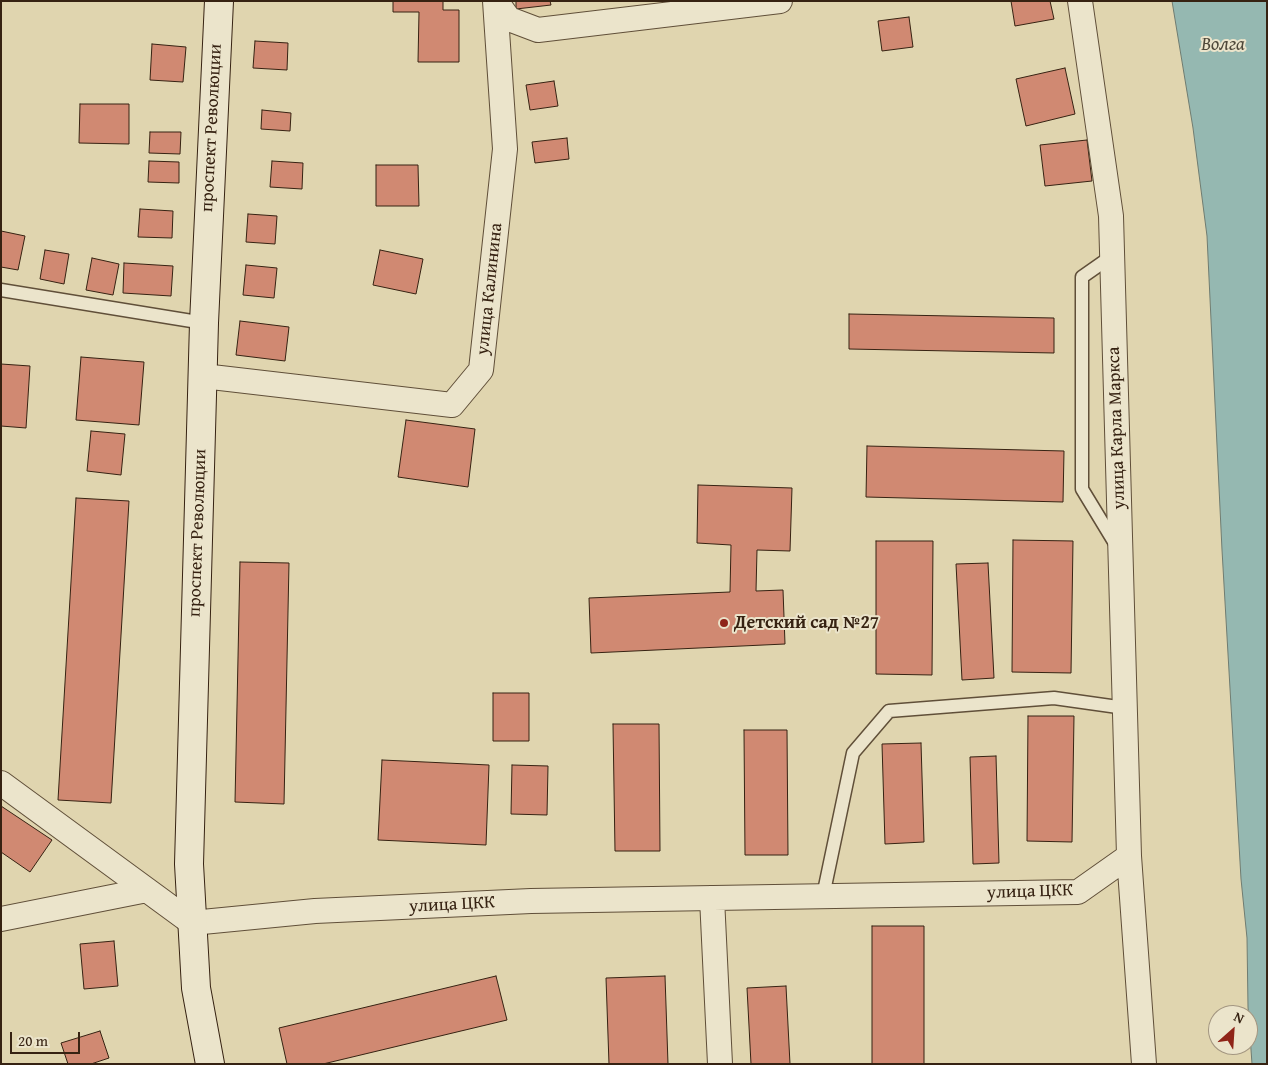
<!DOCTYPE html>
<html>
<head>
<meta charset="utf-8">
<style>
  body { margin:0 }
  #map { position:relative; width:1268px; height:1065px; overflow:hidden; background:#e0d5af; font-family:"Gentium Book Plus",serif }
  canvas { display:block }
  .frame { position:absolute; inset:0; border:2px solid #362212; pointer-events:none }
  .north { position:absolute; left:1208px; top:1005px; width:50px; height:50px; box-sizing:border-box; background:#ebe4cb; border:1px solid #a39681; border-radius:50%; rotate:26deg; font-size:14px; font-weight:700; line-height:20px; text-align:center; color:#362212 }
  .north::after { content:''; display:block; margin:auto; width:18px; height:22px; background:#8f2418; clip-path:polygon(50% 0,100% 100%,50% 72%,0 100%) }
  .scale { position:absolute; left:10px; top:1032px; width:70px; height:22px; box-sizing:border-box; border:2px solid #362212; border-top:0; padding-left:6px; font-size:15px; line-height:18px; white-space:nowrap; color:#362212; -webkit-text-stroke:4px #ebe4cb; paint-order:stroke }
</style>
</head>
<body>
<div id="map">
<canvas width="1268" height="1065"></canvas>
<div class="frame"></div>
<div class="north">N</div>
<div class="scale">20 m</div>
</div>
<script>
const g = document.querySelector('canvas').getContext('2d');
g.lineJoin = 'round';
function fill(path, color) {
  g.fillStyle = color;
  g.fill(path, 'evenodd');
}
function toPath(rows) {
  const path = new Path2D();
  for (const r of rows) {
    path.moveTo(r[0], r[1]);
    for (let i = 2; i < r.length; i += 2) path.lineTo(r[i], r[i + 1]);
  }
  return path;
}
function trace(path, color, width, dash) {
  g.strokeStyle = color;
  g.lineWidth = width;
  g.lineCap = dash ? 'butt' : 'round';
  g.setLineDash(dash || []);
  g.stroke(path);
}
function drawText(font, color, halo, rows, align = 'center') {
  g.font = font + ' "Gentium Book Plus",serif';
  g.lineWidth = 4;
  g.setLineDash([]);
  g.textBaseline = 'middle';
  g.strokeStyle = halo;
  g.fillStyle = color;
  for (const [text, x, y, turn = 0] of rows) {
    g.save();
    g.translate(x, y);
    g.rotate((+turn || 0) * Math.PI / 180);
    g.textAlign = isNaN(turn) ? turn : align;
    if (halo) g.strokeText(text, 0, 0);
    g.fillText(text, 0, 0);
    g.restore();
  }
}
const water = toPath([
  [1172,1,1267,1,1267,1064,1252,1064,1248,1007,1247,938,1241,879,1222,550,1207,236,1193,128,1172,1]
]);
const building = toPath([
  [393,1,443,1,443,10,459,10,459,62,418,62,419,12,393,12,393,1],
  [516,1,550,1,551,5,516,9,516,1],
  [1011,1,1050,1,1054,19,1015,26,1011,1],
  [909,17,913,47,882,51,878,21,909,17],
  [255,41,288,43,287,70,253,68,255,41],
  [152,44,186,47,183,82,150,80,152,44],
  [1065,68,1075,114,1026,126,1016,79,1065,68],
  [554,81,558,106,530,110,526,85,554,81],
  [80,104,129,104,129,144,79,143,80,104],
  [262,110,291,113,290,131,261,129,262,110],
  [150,132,181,132,180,154,149,153,150,132],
  [567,138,569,159,535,163,532,142,567,138],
  [1087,140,1092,181,1045,186,1040,145,1087,140],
  [149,161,179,162,179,183,148,182,149,161],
  [272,161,303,163,302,189,270,187,272,161],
  [376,165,418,165,419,206,376,206,376,165],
  [140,209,173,211,172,238,138,237,140,209],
  [248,214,277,216,275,244,246,242,248,214],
  [1,231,25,236,18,270,1,267,1,231],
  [45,250,69,254,64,284,40,279,45,250],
  [380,250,423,259,416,294,373,285,380,250],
  [92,258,119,264,113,295,86,290,92,258],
  [124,263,173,266,171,296,123,293,124,263],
  [246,265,277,268,274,298,243,295,246,265],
  [849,314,1054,318,1054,353,849,349,849,314],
  [240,321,289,327,285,361,236,355,240,321],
  [81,357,144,362,139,425,76,420,81,357],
  [1,364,30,366,26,428,1,426,1,364],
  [406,420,475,429,468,487,398,477,406,420],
  [91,431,125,434,121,475,87,471,91,431],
  [867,446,1064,451,1063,502,866,497,867,446],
  [698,485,792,488,790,551,757,550,756,591,783,590,785,644,591,653,589,598,730,592,731,545,697,543,698,485],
  [76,498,129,501,111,803,58,800,76,498],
  [1013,540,1073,541,1071,673,1012,672,1013,540],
  [876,541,933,541,932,675,876,674,876,541],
  [240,562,289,563,284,804,235,802,240,562],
  [988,563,994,678,962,680,956,564,988,563],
  [493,693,529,693,529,741,493,741,493,693],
  [1028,716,1074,716,1072,842,1027,841,1028,716],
  [613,724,659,724,660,851,615,851,613,724],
  [744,730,787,730,788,855,745,855,744,730],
  [921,743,924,842,885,844,882,744,921,743],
  [996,756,999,863,973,864,970,757,996,756],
  [382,760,489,765,486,845,378,840,382,760],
  [512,765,548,766,547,815,511,814,512,765],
  [1,806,52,840,30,872,1,852,1,806],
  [872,926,924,926,924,1064,872,1064,872,926],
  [114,941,118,986,84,989,80,944,114,941],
  [496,976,507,1020,323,1064,287,1064,279,1028,496,976],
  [665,976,668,1064,609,1064,606,978,665,976],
  [786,986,790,1064,751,1064,747,988,786,986],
  [100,1031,109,1058,91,1064,68,1064,61,1043,100,1031]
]);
const lane = toPath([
  [1112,256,1082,277,1082,489,1116,545],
  [1,290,204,323],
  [823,896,853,753,889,711,1054,698,1125,708]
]);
const street = toPath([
  [496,1,509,19,538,30,780,1],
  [1080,1,1111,216,1129,856,1144,1064],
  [203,376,452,405,481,370,505,149,495,1],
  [1,783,192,923,315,911,531,901,1078,892,1129,856],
  [712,898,720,1064],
  [1,919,147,890]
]);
const secondary = toPath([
  [210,1064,196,988,189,864,204,323,219,1]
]);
const markers = [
  [724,623,5,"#8f2418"]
];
const streetNames = [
  ["проспект Революции",212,128,-87],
  ["улица Калинина",490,289,-84],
  ["улица Карла Маркса",1117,428,-92],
  ["проспект Революции",198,533,-88],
  ["улица ЦКК",1030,892,-2],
  ["улица ЦКК",452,905,-3]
];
const poiNames = [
  ["Детский сад №27",734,623]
];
const waterNames = [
  ["Волга",1223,45]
];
fill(water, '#95b8b1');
trace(water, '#6f7c71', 1);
fill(building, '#d08972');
trace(building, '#362212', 1);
trace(lane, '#604f39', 15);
trace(street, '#604f39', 26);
trace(secondary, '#362212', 30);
trace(lane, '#ebe4cb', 12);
trace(street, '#ebe4cb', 24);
trace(secondary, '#ebe4cb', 28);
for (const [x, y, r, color] of markers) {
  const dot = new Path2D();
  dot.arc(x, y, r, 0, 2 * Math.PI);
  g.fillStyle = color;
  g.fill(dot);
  trace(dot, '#ebe4cb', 2);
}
drawText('18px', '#362212', '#ebe4cb', streetNames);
drawText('bold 18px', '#362212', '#ebe4cb', poiNames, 'left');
drawText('italic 19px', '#4e483a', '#ebe4cb', waterNames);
</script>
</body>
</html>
